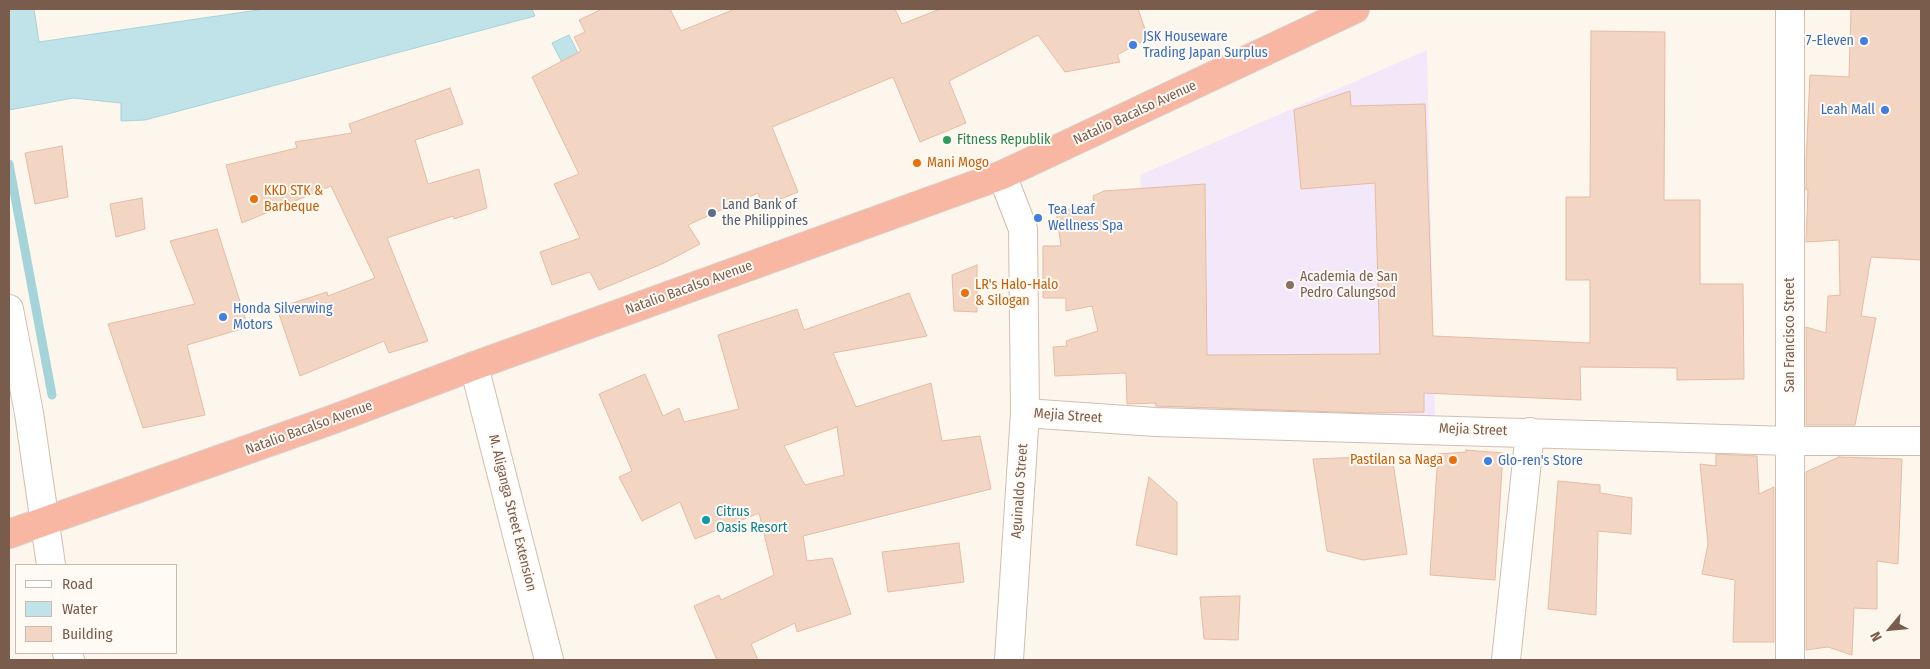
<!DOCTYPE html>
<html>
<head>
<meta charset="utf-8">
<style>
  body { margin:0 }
  #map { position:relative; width:1930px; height:669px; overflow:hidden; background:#fdf6ec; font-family:"Fira Sans Condensed",sans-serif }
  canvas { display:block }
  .frame { position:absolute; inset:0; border:10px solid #7a5c4d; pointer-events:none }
  .legend { position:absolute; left:15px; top:564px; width:162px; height:90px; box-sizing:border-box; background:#fffaf3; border:1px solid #cabbb1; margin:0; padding:6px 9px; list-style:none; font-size:15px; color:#7a5c4d }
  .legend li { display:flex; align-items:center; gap:10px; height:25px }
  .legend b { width:25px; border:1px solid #cabbb1 }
  .north { position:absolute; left:1865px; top:604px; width:50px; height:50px; -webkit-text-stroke:4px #fffaf3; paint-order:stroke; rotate:242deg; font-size:14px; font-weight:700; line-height:20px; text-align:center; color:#7a5c4d }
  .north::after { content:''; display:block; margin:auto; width:18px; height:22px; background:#7a5c4d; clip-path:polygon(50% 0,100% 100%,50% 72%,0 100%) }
</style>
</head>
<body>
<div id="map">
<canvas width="1930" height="669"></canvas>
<div class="frame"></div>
<ul class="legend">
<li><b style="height:6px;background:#fff"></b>Road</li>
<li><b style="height:14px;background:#bfe3e8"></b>Water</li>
<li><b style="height:14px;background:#f3d5c3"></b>Building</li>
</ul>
<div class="north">N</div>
</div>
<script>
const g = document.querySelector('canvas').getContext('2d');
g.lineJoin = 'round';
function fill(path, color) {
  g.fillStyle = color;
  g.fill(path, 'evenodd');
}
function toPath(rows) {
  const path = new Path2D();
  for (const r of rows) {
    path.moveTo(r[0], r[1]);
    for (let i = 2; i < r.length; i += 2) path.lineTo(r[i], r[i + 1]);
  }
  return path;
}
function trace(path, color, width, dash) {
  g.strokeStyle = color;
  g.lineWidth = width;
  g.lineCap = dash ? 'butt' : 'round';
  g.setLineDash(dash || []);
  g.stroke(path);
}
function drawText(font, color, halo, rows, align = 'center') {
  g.font = font + ' "Fira Sans Condensed",sans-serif';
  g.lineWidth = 4;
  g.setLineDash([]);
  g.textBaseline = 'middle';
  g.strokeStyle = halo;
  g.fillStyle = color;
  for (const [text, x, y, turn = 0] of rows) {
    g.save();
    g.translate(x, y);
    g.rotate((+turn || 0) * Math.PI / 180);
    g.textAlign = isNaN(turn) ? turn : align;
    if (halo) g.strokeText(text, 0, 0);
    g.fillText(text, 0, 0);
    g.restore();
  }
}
const education = toPath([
  [1427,50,1435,419,1155,419,1140,175]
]);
const water = toPath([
  [9,9,34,9,39,42,265,9,532,9,535,16,145,120,121,121,121,103,73,98,9,110,9,9],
  [569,35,592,81,576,90,552,43,569,35]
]);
const stream = toPath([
  [9,164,52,395]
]);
const building = toPath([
  [602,9,670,9,681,31,735,9,895,9,902,24,940,9,1138,9,1148,38,1117,55,1120,62,1065,72,1038,35,949,81,966,123,920,142,893,77,772,127,798,192,763,206,758,193,688,225,700,244,664,263,599,290,590,272,552,285,540,252,580,238,554,184,579,174,532,77,581,51,574,37,585,32,579,20,602,9],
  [1851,9,1921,9,1921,260,1871,257,1861,316,1876,318,1855,425,1806,425,1806,327,1826,333,1828,296,1840,295,1839,240,1806,242,1808,189,1806,190,1806,162,1810,75,1849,77,1851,9],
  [1591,31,1665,32,1664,200,1700,200,1700,284,1743,284,1744,379,1677,380,1677,368,1580,367,1581,400,1424,393,1424,412,1368,413,1156,406,1156,403,1127,404,1126,373,1055,376,1053,347,1067,346,1066,341,1098,331,1092,306,1066,311,1066,298,1043,298,1043,246,1061,246,1056,211,1094,206,1093,196,1104,191,1205,184,1207,355,1380,354,1375,183,1301,189,1294,110,1350,91,1351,106,1425,104,1433,336,1590,343,1590,280,1566,280,1566,197,1590,197,1591,31],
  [450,88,463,124,415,140,428,184,479,169,487,208,454,219,453,216,387,238,428,341,389,353,384,341,300,376,277,308,327,292,328,296,375,278,331,186,242,223,226,165,297,148,295,142,352,133,349,124,450,88],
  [62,146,68,197,35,204,25,153,62,146],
  [142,198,145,229,116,237,110,204,142,198],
  [217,229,248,327,187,345,205,415,143,428,108,324,195,304,170,241,217,229],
  [977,265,977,312,954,311,952,275,977,265],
  [909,293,927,336,833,353,856,407,931,383,942,441,980,436,991,489,803,536,807,561,832,558,851,614,797,632,795,623,751,644,758,660,717,660,694,606,719,595,721,600,774,575,759,513,695,539,680,502,642,521,619,477,632,471,599,394,645,374,663,416,679,408,684,422,739,409,718,335,797,309,804,330,909,293],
  [837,427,844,475,805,485,784,446,837,427],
  [1466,450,1503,453,1495,580,1430,575,1438,454,1466,452,1466,450],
  [1716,454,1757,456,1759,494,1774,487,1774,642,1733,642,1735,580,1702,574,1708,544,1700,464,1716,466,1716,454],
  [1392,456,1407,554,1363,560,1327,551,1313,459,1392,456],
  [1839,457,1902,459,1898,564,1877,561,1877,609,1854,608,1852,655,1828,647,1806,650,1806,472,1839,457],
  [1149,477,1177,502,1177,555,1136,545,1149,477],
  [1558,481,1600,485,1600,493,1632,498,1631,534,1598,531,1596,615,1548,609,1558,481],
  [959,543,964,582,888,592,882,552,959,543],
  [1240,596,1238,640,1204,639,1200,597,1240,596]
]);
const minor = toPath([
  [1790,9,1790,660],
  [1002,175,1023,229,1025,413,1009,660],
  [9,309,29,413,51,565],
  [474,366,549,660],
  [1025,413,1155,422,1790,441,1921,441],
  [67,653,70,660],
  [1506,660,1530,432]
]);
const highway = toPath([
  [9,534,334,419,474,366,1002,175,1355,9]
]);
const markers = [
  [1864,41,5,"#3f7fe0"],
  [1133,45,5,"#3f7fe0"],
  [1885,110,5,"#3f7fe0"],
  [947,140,5,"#2e9e5b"],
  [917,163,5,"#e8710a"],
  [254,199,5,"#e8710a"],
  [712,213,5,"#5c6f8a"],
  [1038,218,5,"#3f7fe0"],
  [1290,285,5,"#8d6e63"],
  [965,293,5,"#e8710a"],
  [223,317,5,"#3f7fe0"],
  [1453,460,5,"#e8710a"],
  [1488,461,5,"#3f7fe0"],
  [706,520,5,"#0f9aa8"]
];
const shopNames = [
  ["JSK Houseware",1143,37],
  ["Trading Japan Surplus",1143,53],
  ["7-Eleven",1854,41,"right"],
  ["Leah Mall",1875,110,"right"],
  ["Tea Leaf",1048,210],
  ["Wellness Spa",1048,226],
  ["Honda Silverwing",233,309],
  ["Motors",233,325],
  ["Glo-ren's Store",1498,461]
];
const streetNames = [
  ["Natalio Bacalso Avenue",1135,113,-25],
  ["Natalio Bacalso Avenue",689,288,-20],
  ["San Francisco Street",1790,335,-90],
  ["Mejia Street",1068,416,4],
  ["Natalio Bacalso Avenue",309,428,-20],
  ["Mejia Street",1473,430,2],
  ["Aguinaldo Street",1020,491,-86],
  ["M. Aliganga Street Extension",512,513,76]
];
const leisureNames = [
  ["Fitness Republik",957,140]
];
const foodNames = [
  ["Mani Mogo",927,163],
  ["KKD STK &",264,191],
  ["Barbeque",264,207],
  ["LR's Halo-Halo",975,285],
  ["& Silogan",975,301],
  ["Pastilan sa Naga",1443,460,"right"]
];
const serviceNames = [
  ["Land Bank of",722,205],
  ["the Philippines",722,221]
];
const educationNames = [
  ["Academia de San",1300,277],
  ["Pedro Calungsod",1300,293]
];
const cultureNames = [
  ["Citrus",716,512],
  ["Oasis Resort",716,528]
];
fill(education, '#f3e8fa');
fill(water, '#bfe3e8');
trace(water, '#a5d3da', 1);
trace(stream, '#a5d3da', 9);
fill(building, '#f3d5c3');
trace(building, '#e6bba3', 1);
trace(minor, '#d1beb0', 30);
trace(highway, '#dad1cd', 30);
trace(minor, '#fff', 28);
trace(highway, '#f7b7a3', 28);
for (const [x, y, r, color] of markers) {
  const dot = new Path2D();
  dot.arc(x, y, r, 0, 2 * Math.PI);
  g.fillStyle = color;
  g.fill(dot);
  trace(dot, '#fffaf3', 2);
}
drawText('14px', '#366cbe', '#fffaf3', shopNames, 'left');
drawText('14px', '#7a5c4d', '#fffaf3', streetNames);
drawText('14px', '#27864d', '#fffaf3', leisureNames, 'left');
drawText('14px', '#c56008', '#fffaf3', foodNames, 'left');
drawText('14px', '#4e5e75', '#fffaf3', serviceNames, 'left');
drawText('14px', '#785e54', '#fffaf3', educationNames, 'left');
drawText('14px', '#0d838f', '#fffaf3', cultureNames, 'left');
</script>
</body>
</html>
